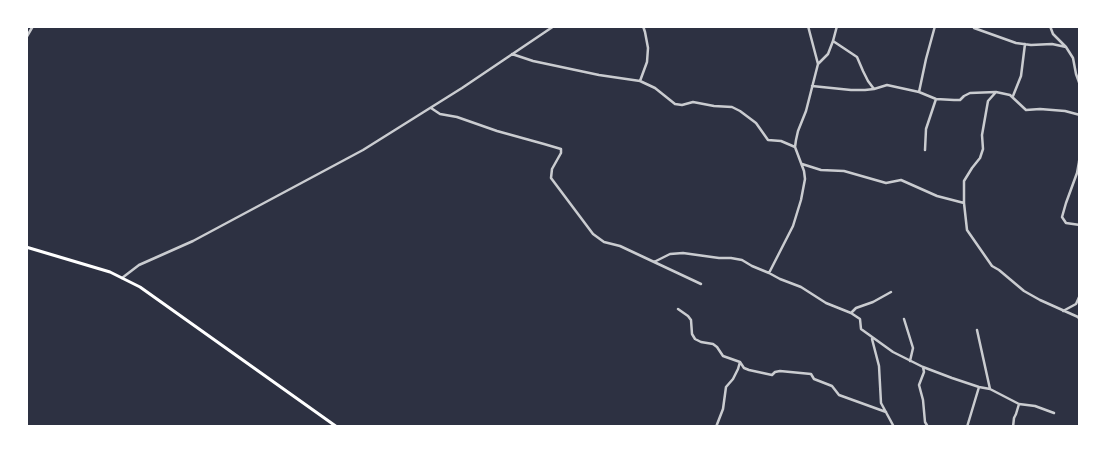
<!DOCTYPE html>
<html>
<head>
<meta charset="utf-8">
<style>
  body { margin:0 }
  #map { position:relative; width:1106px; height:453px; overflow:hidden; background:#2d3142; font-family:"Space Grotesk",sans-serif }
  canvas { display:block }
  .frame { position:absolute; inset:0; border:28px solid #fff; pointer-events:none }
</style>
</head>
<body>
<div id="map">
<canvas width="1106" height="453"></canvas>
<div class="frame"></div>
</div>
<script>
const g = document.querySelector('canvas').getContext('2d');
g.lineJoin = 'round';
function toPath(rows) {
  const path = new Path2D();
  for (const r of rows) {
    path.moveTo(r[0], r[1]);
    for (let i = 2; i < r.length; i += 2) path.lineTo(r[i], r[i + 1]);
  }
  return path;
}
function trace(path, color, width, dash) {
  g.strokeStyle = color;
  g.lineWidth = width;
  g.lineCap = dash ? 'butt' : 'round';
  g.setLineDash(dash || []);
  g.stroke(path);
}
const minor = toPath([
  [808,26,818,64],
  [1050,26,1053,34,1066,47,1073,58,1076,74,1080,85],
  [974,28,1016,43,1031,45,1052,44,1066,47],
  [26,38,33,26],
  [833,41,857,57,863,71,868,81,874,89],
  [512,54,533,61,599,75,640,81,655,88,675,104,682,105,693,102,714,106,732,107,740,111,756,123,768,140,781,141,795,147],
  [640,81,647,62,648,48,645,32,643,26],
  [812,86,851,90,865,90,874,89,887,85,919,92,936,99,954,100,960,100,964,96,970,93,996,92,1010,95,1026,110,1040,109,1065,111,1080,115],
  [919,92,926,59,935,26],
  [1013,96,1021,76,1025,44],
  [431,108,440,114,457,117,497,131,544,144,561,149,561,153,552,169,551,178,593,234,604,242,620,246,701,284],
  [925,150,926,129,936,99],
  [1080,152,1079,162,1077,173,1066,203,1062,217,1066,223,1080,225],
  [802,164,821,170,844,171,886,183,901,180,937,196,964,203,967,230,992,266,999,270,1024,291,1040,300,1078,317,1080,320],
  [964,203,964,181,972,168,980,158,983,149,982,135,988,101,996,92],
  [654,262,670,254,683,253,719,258,731,258,742,260,752,266,769,273,780,279,801,287,826,303,851,313,856,308,873,302,891,292],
  [769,273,793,226,801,200,805,179,804,171,795,147,796,140,798,131,806,111,818,64,828,54,833,41,837,26],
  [122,278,139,265,193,241,363,150,462,88,554,26],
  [678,309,688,316,691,320,692,334,695,339,701,342,713,344,717,347,723,356,740,362,744,368,749,370,772,375,775,372,780,371,811,374,814,379,832,386,839,395,886,412],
  [1063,311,1076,304,1080,295],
  [851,313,860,319,861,329,893,352,923,367,952,378,979,387,990,389,1019,404,1016,414,1014,418,1013,427],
  [904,319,913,348,910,361],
  [977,330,990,389],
  [872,339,879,366,881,403,894,427],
  [923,367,924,372,919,385,923,400,925,422,928,427],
  [1019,404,1035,406,1054,413],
  [716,427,723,409,726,387,733,379,738,369,740,362],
  [967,427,979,387]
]);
const secondary = toPath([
  [26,247,110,272,140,287,337,427]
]);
trace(minor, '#caccd0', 2.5);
trace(secondary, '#fff', 3);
</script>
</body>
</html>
